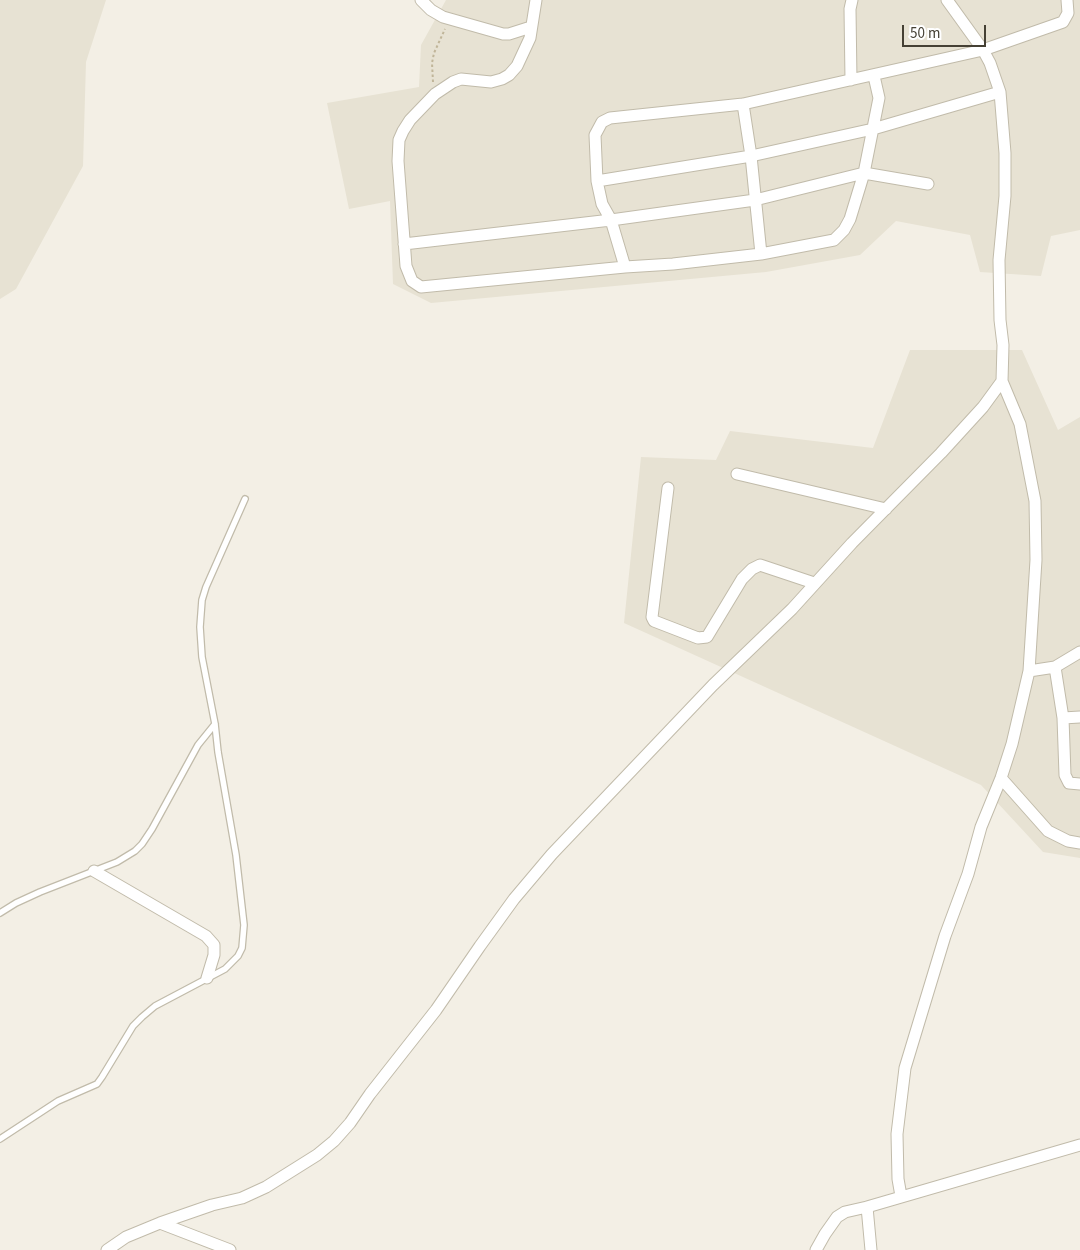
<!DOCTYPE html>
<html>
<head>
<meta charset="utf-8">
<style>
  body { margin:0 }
  #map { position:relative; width:1080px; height:1250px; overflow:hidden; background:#f3efe5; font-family:"Source Sans 3",sans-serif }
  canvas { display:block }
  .scale { position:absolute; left:902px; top:25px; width:84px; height:22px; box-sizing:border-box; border:2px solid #454034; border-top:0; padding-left:6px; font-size:15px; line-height:18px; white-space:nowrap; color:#454034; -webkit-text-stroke:4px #fff; paint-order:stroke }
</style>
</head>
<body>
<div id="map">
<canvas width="1080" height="1250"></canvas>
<div class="scale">50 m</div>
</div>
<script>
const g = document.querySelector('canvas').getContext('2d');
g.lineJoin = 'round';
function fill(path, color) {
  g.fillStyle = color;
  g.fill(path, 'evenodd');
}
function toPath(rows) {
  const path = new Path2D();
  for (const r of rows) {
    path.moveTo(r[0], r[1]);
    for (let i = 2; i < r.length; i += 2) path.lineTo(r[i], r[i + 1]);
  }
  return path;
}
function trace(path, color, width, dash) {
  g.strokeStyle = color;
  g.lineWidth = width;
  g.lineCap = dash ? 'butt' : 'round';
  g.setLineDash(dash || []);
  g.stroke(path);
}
const residential = toPath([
  [0,0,106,0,86,62,83,166,16,289,0,299],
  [446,0,1080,0,1080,230,1051,236,1041,276,980,272,970,235,896,221,860,255,766,272,431,303,393,284,390,201,349,209,327,103,419,87,421,45],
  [910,350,1022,350,1058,430,1080,417,1080,858,1043,852,981,785,624,623,641,457,716,460,730,431,873,448]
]);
const path = toPath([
  [433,82,432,63,434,53,445,29]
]);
const service = toPath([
  [0,913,16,903,40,892,117,862,135,851,142,844,152,829,198,745,215,724],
  [0,1139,58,1101,97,1084,102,1077,133,1026,142,1017,155,1006,225,969,238,956,242,948,244,925,236,855,218,752,215,724,202,657,200,627,202,600,206,587,245,499]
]);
const minor = toPath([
  [421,0,431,10,443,17,503,34,509,34,531,27],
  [536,0,530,38,517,66,509,75,502,79,491,82,461,79,453,82,435,94,410,120,403,131,399,140,398,161,406,266,412,281,421,287,625,267,673,264,761,254,834,240,844,230,850,219,864,173,879,98,874,76],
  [851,80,850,9,852,0],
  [743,104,751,156,761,254],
  [597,181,751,156,873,129,1000,92],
  [404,244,611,220,755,200,864,173,928,184],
  [625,267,611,220,602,204,597,181,595,135,602,122,610,118,743,104,983,50,1063,22,1068,13,1067,0],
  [737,474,886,509],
  [668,488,652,617,654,621,698,638,707,637,742,579,752,569,760,565,814,583],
  [1055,667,1063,718,1065,775,1069,783,1080,784],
  [1029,671,1055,667,1080,652],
  [1063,718,1080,717],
  [1001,778,1048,831,1068,841,1080,843],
  [94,871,206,936,214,945,214,955,207,978],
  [901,1196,898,1179,897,1134,905,1068,945,936,968,874,981,827,1001,778,1012,744,1029,671,1036,560,1035,501,1020,424,1002,381],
  [867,1207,871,1250],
  [160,1223,230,1250],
  [107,1250,126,1237,160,1223,212,1205,242,1198,266,1187,317,1155,334,1141,350,1123,370,1094,436,1010,480,946,514,899,552,854,713,685,792,609,852,543,941,453,983,407,1002,381,1003,345,1000,320,999,260,1005,196,1005,153,1000,92,990,63,983,50,947,0],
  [816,1250,825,1234,837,1217,845,1212,867,1207,1080,1145]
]);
fill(residential, '#e7e2d3');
trace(service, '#c1bbaa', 8);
trace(minor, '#c1bbaa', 13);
trace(path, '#c0b599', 2, [2.5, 2.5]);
trace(service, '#fff', 5.5);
trace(minor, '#fff', 11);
</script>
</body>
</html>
